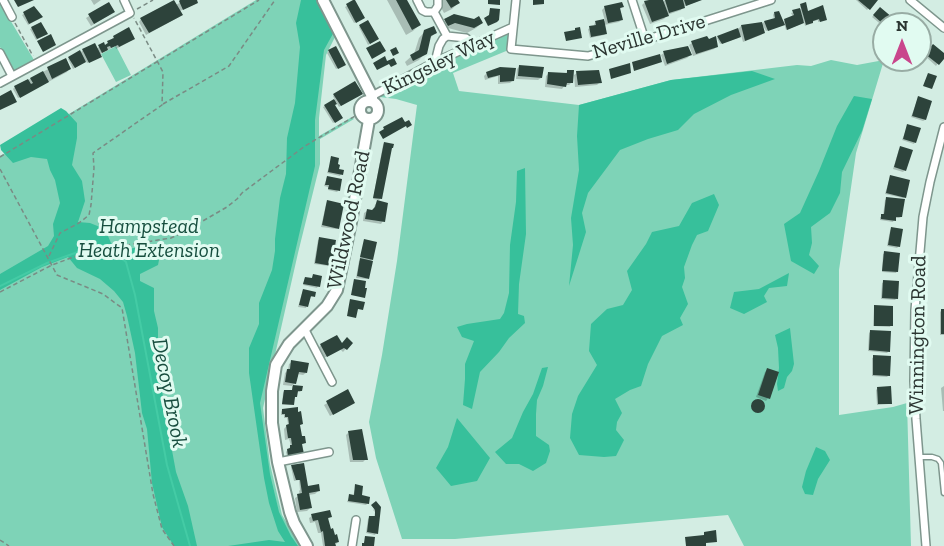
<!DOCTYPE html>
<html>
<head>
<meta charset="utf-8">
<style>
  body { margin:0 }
  #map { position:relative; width:944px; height:546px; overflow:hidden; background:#d3ede3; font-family:"Zilla Slab",serif }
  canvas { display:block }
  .north { position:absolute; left:872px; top:12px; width:60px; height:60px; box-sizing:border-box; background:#e1fbf1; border:2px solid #98aca4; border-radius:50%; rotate:0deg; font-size:16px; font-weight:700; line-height:24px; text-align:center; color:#2b3531 }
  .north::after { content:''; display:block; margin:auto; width:21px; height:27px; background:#c9468c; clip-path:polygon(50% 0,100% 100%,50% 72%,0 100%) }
</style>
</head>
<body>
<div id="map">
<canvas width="944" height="546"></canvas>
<div class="north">N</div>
</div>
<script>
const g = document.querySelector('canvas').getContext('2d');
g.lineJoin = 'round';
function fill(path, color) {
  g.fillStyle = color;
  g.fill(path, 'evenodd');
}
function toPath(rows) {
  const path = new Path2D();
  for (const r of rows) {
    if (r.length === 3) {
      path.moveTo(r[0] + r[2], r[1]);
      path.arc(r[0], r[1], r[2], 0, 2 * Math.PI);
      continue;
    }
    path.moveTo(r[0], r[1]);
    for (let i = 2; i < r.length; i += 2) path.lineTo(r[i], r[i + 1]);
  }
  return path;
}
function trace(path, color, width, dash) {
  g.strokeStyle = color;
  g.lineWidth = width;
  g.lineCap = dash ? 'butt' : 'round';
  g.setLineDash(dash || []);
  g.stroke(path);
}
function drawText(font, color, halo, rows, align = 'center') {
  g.font = font + ' "Zilla Slab",serif';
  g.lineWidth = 6;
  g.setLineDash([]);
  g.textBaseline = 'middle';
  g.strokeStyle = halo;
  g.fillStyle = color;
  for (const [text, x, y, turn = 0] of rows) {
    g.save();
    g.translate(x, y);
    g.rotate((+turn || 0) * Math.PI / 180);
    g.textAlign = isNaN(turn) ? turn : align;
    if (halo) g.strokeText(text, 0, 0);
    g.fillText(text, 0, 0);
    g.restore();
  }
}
const green = toPath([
  [256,0,323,0,339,29,326,55,319,118,319,136,352,117,354,119,320,139,320,164,298,253,263,408,270,464,282,515,301,546,0,546,0,156],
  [0,3,34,60,13,72,0,47],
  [513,27,511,49,453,73,459,91,579,105,671,80,797,65,811,66,831,60,857,65,884,60,856,153,839,270,839,415,893,407,907,403,911,546,744,546,728,515,455,539,402,539,376,458,369,422,382,355,397,261,417,105,396,99,372,96],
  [116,46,131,75,116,82,101,54]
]);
const forest = toPath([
  [301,0,317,0,335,30,324,50,315,120,315,166,260,403,270,474,279,512,291,536,298,546,228,546,269,540,285,542,278,531,269,503,264,478,249,373,249,348,259,324,259,303,272,270,275,251,275,239,280,198,286,174,287,138,295,103,300,47,296,23],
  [752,71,775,79,731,95,694,114,678,130,648,139,620,150,588,193,582,213,586,232,569,286,573,245,571,218,579,170,577,136,579,105,671,80],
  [854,96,872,99,862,131,842,172,840,193,830,213,811,227,812,243,809,255,819,266,814,274,791,261,784,224,800,213,819,171,837,126],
  [61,108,66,111,77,123,77,138,72,165,82,181,85,201,78,222,90,223,105,229,111,243,116,250,162,245,158,265,140,274,140,281,154,288,154,311,158,328,158,362,166,418,176,472,188,506,197,546,174,546,162,527,152,483,147,429,142,413,135,353,127,316,123,302,114,291,100,279,77,268,68,257,42,267,0,290,0,274,48,246,54,236,53,224,60,203,55,180,50,170,47,159,31,157,13,163,1,150,0,145],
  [525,168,526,234,519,284,518,314,524,316,525,323,509,338,499,352,480,372,472,409,463,405,465,379,465,364,474,341,462,337,457,327,467,324,500,319,504,313,509,293,510,245,516,202,517,171],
  [714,194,719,205,708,231,697,235,692,245,684,267,685,278,682,287,688,304,680,318,683,325,662,336,648,364,641,386,630,390,615,399,622,413,617,422,616,430,624,440,616,456,604,457,579,455,570,438,572,414,578,396,597,365,589,351,591,324,607,309,623,305,632,290,627,271,646,244,652,232,679,226,692,203],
  [789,273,787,286,769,288,764,296,767,302,744,314,730,308,734,292,759,289],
  [790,328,794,364,792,371,787,377,784,388,778,391,777,384,779,368,778,348,775,335],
  [548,367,543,386,537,400,536,414,536,436,549,445,550,451,546,463,533,471,519,464,506,464,495,452,512,438,523,412,533,394,542,368],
  [457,418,490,458,477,481,451,486,436,468,448,447],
  [816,447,825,451,830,460,818,479,813,495,805,494,802,487,806,471]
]);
const shadow = toPath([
  [91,0,101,0,94,5],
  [184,0,195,0,195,4,180,11,179,17,146,35,139,22,141,19,176,5],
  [387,0,405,0,419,25,413,31,406,35],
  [437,0,456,0,458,3,452,9,444,13],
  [656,0,661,0,662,3,665,0,701,0,683,7,681,10,667,15,664,19,650,24,642,5,645,2],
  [856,0,876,0,867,10],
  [354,1,362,19,354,23,345,7],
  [108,4,111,14,91,26,86,18],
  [801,5,807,13,825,20,818,22,818,20,811,22,810,24,805,26,804,21,801,24,786,30,784,23,781,26,766,31,762,24,764,22,774,19,773,15,774,13,782,23,785,20,793,17,791,13,801,9,800,6],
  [605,7,622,7,619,10,622,19,619,22,604,25,606,33,604,35,590,38,588,29,595,26,594,24,596,23,605,21,602,10],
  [33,8,39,19,28,25,22,15],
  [880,9,886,24,884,24,884,27,872,17],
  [445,21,482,23,476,28,467,33,448,28,442,31,439,27],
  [360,26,376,40,368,45,359,27],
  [741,26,763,33,761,35,743,42,741,35,738,38,720,44,717,38,718,37,738,29],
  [32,28,45,35,36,40,30,29],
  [425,31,435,33,429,39,425,53,419,60,407,66,405,62,414,54,419,38],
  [114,37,134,39,116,49,115,46,108,50,107,49,99,55,98,58,87,63,86,61,73,69,68,59,69,58,80,53,83,50,96,49,99,47,104,46],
  [692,43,717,46,714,49,693,56,689,45],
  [933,46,944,55,936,66,925,56],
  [329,51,342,66,336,69,327,53],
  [664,53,690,55,687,58,665,66,661,55],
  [65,60,69,69,67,72,18,98,13,89,15,87],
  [519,67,541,78,538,80,516,79,517,69],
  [500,69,513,80,510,83,498,84,498,76,485,80,484,76,487,73],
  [567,72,572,82,569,85,565,85,562,89,545,87,546,76,549,73,565,74],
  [577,73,600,82,597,85,575,87,574,75],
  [334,95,359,95,339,107,336,102,333,105,340,119,333,123,323,107,335,100,333,96],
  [918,98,925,120,923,121,911,117],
  [908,125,915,142,914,144,902,140],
  [384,143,380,199,379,200,373,199,383,145],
  [899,149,905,170,903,172,893,169],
  [332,158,337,170,341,174,340,176,327,173],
  [327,177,338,191,337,192,328,190,328,187,324,186],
  [890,177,905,197,903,198,885,194],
  [887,199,901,217,899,218,895,218,893,222,880,220,880,217,883,216,885,200],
  [327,202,338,228,336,229,321,227,326,204],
  [377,202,383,221,381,224,363,221,364,213,367,211,373,210,375,205],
  [891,229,899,246,897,248,887,246,890,231],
  [320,239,331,265,329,266,314,264,318,240],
  [365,240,375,243,368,278,366,279,356,278,359,261,362,259,360,258],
  [885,253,897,271,896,273,882,272,883,254],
  [313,276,318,286,317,288,303,285,305,278,311,279],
  [884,282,896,299,895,300,881,299,882,283],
  [303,290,314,296,312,297,309,297,306,308,298,307],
  [875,307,891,325,890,327,873,326,874,308],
  [942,310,944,310,944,335,940,335,940,312],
  [871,331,889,351,887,353,868,351,869,333],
  [351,343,343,352,340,349,324,358,318,348,321,345,341,346],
  [874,357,889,375,887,377,872,376,872,358],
  [292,362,306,373,303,375,297,374,295,383,292,386,301,387,301,391,300,392,296,392,293,404,291,405,282,405,283,393,284,391,292,392,292,386,283,385,285,373,288,370,289,364],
  [767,370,768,398,766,401,756,397,765,372],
  [944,386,944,411,943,411,941,388],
  [878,388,891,403,889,404,877,405,876,390],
  [347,391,353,403,330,416,324,405],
  [757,407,5.5],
  [282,410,299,426,300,438,304,443,301,445,301,454,287,456,286,452,291,446,289,439,285,440,284,429,288,424,287,418,284,418,284,415,281,415,281,412],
  [348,433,366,459,363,462,350,462,346,435],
  [292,466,306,485,318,491,315,494,308,495,310,508,307,511,297,512,295,498,300,495,299,491,300,490,299,480,294,481,291,467],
  [356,486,360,497,368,503,366,505,347,502,350,495,353,496],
  [378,506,376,533,375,535,366,533,368,519,370,517,374,518,375,512,373,510],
  [312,516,330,517,327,520,330,530,338,542,334,546,323,546,321,533,318,533,315,522,310,523,309,518]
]);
const stream = toPath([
  [112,251,126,262,135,295,167,465,190,546],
  [0,286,47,263,89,248,106,245]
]);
const building = toPath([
  [14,0,34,0,18,7],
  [174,0,183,15,149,33,140,18],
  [180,0,197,0,198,3,183,10,179,1],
  [353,0,355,0,365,18,356,23,346,4],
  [396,0,407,0,421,25,412,30],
  [446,0,458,0,460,3,451,8],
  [488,0,500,0,500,5,488,4],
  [533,0,544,0,544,4,533,5],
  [649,0,663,0,669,16,652,22,644,1],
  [665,0,683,0,685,8,669,13],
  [684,0,702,0,686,6],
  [858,0,878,0,870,10],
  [109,2,115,12,94,24,88,14],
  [622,2,624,7,620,8,623,20,608,23,604,6],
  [806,2,808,11,823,5,827,20,820,22,819,19,813,21,813,23,806,25,800,4],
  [34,6,43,17,29,24,23,12],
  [880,7,893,18,888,24,883,24,873,15],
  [490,8,500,9,499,20,497,22,488,26,484,18,489,15],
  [800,8,804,23,787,30,784,19,794,15,792,10],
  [779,11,785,25,768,31,764,21,775,18,774,12],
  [454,14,474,19,479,16,483,23,474,28,455,23,448,26,444,19],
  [900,16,911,24,894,24],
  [604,19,607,34,591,37,589,26,596,25,595,21],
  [368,20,379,39,370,44,359,25],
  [41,22,48,34,37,39,31,27],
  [762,22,765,33,745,41,741,25],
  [434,26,437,33,431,36,427,54,413,61,410,55,419,50,424,30],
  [129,27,135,39,119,47,118,45,111,48,110,46,107,47,108,50,102,53,98,45,104,42,105,45,108,43,107,41,114,38,113,36],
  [580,27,582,38,566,41,564,32,575,30,575,28],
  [738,28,741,37,722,44,717,36],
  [920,32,930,40,922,50,920,49],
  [51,34,56,45,43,52,37,41],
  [707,36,709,39,716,36,718,47,696,54,691,41],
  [380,41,386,51,372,59,366,48],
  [95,43,102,57,89,63,82,49],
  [933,44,944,53,944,59,939,65,925,54],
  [336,46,346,65,338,69,328,50],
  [688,46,692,55,667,64,663,51],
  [396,47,399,53,393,56,390,50],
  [80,50,86,62,75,68,68,57],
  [660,54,662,62,634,71,632,62],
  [385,56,387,61,394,58,397,64,391,67,389,64,377,70,373,63],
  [66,58,71,69,52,79,47,67],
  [630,63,631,73,611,79,609,69],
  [519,65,544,67,542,78,518,76],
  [500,67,516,68,514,81,500,82,500,75,488,78,486,72],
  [567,70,574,70,573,83,567,83,566,87,547,84,548,72,567,73],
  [599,70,602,83,578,85,576,71],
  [43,71,49,82,20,98,14,86,28,79,31,84,33,83,30,78],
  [928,73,937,76,932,89,923,86],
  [355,81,363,94,341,106,333,94],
  [11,90,17,102,0,110,0,96],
  [918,96,932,101,926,120,912,116],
  [334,99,337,104,335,105,343,118,335,123,324,105],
  [402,117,405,122,409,120,412,125,407,128,406,126,383,139,379,132,384,129,383,127],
  [907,124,921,128,916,143,903,139],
  [384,142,394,144,393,148,392,148,382,199,373,198],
  [900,146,913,150,906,171,894,167],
  [331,156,339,158,338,164,340,165,339,169,344,170,343,175,328,172],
  [890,175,910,180,906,198,886,193],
  [327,176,342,179,340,191,328,189,329,185,325,185],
  [886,197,905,199,902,217,896,217,896,221,881,219,881,214,884,214],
  [327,200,344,204,339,229,322,225],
  [377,200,388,203,385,222,365,219,367,209,372,210,375,207],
  [891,227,903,229,900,247,888,245],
  [319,237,336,240,332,266,315,263],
  [364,239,377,242,373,260,360,257],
  [884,251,900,253,898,272,882,271],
  [360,258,373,261,369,279,357,276],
  [313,274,322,276,320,287,303,284,305,277,312,278],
  [354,279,366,281,365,288,367,288,365,298,351,295],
  [883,280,899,281,898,299,882,298],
  [303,289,316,292,315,297,311,296,308,307,299,305],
  [350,299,365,302,363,310,358,309,356,318,347,316],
  [874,305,893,306,893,326,874,326],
  [941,309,944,309,944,334,941,334],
  [870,330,891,331,890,352,869,350],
  [337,335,342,343,347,337,353,343,347,350,344,348,327,357,320,344],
  [873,355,891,356,890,376,873,375],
  [291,360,309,363,307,373,299,372,296,384,285,382,287,369,290,369],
  [767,368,779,372,770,399,758,395],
  [293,385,303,386,302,391,298,391,297,397,295,397,294,405,282,404,284,390,292,390],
  [891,386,892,404,878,404,877,387],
  [348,389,355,403,333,415,326,401],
  [758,406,7],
  [298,407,298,412,301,411,303,424,300,425,302,436,305,436,306,443,302,444,304,454,288,456,287,449,290,448,290,445,292,445,291,438,288,438,286,425,289,424,288,417,285,417,285,414,282,414,282,409],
  [362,429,368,460,353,460,348,431],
  [304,463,308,486,319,484,320,491,309,493,312,508,300,510,297,494,302,493,300,480,296,480,291,465],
  [355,484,363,486,362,495,370,497,369,504,348,501,349,494,354,495],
  [376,501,381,507,378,534,367,532,369,516,375,516,375,510,371,505],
  [330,510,332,517,328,518,331,529,333,528,335,535,337,534,339,542,335,543,336,546,325,546,323,531,321,532,318,520,313,521,311,514],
  [716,530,717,542,706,543,706,546,686,546,685,537,704,535,704,532],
  [365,536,375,537,374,546,362,546,362,543,364,543]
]);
const path = toPath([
  [137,9,153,0],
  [15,23,33,56],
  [163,104,229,66,275,0],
  [0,157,259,0],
  [0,169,57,275,103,294,122,308,153,494,162,529,174,546],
  [49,256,60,233,79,223,89,215,91,205,94,168,93,153,162,105,163,72,134,18],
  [0,292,52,265,71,258,108,248,171,238,182,233,227,207,237,199,242,193,305,146,360,113],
  [0,540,9,546]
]);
const lane = toPath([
  [919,457,932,457,938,459,941,463,944,493]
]);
const street = toPath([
  [3,0,12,17],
  [417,0,422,10,426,12,434,12,438,6,438,0],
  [516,0,511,49,588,56,645,40,771,0],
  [632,0,645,40],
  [910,0,944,28],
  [434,12,447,36],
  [0,53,12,76],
  [435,62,439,46,443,39,447,36,466,38,475,45],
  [0,83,130,13,124,0],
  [372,96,435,62,513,27],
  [304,328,332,382],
  [278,462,329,452],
  [352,546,356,520],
  [926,546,916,419,914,381,915,310,923,217,930,182,944,127]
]);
const secondary = toPath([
  [323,0,372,96,372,101],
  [369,110,9],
  [307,546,294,523,290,512,278,462,272,423,272,391,276,365,289,344,327,306,337,290,351,222,369,120]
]);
const streetNames = [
  ["Neville Drive",649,37,-16],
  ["Kingsley Way",439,63,-26],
  ["Wildwood Road",349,220,-78],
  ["Winnington Road",918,335,-89]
];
const parkNames = [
  ["Hampstead",149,227],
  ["Heath Extension",149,251]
];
const waterNames = [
  ["Decoy Brook",169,393,79]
];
fill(green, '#7ed3b7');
fill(forest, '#37c09b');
fill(shadow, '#0003');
trace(stream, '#44cba5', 2);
fill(building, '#2d433b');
trace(lane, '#7e968d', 7);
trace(street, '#7e968d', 10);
trace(secondary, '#7e968d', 14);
trace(path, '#7a8b84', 1.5, [4.5, 3]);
trace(lane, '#fff', 4);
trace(street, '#fff', 7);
trace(secondary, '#fff', 10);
drawText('21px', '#2b3531', '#e1fbf1', streetNames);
drawText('italic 21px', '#164e3e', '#e1fbf1', parkNames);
drawText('italic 22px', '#184e3f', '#e1fbf1', waterNames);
</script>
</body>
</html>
